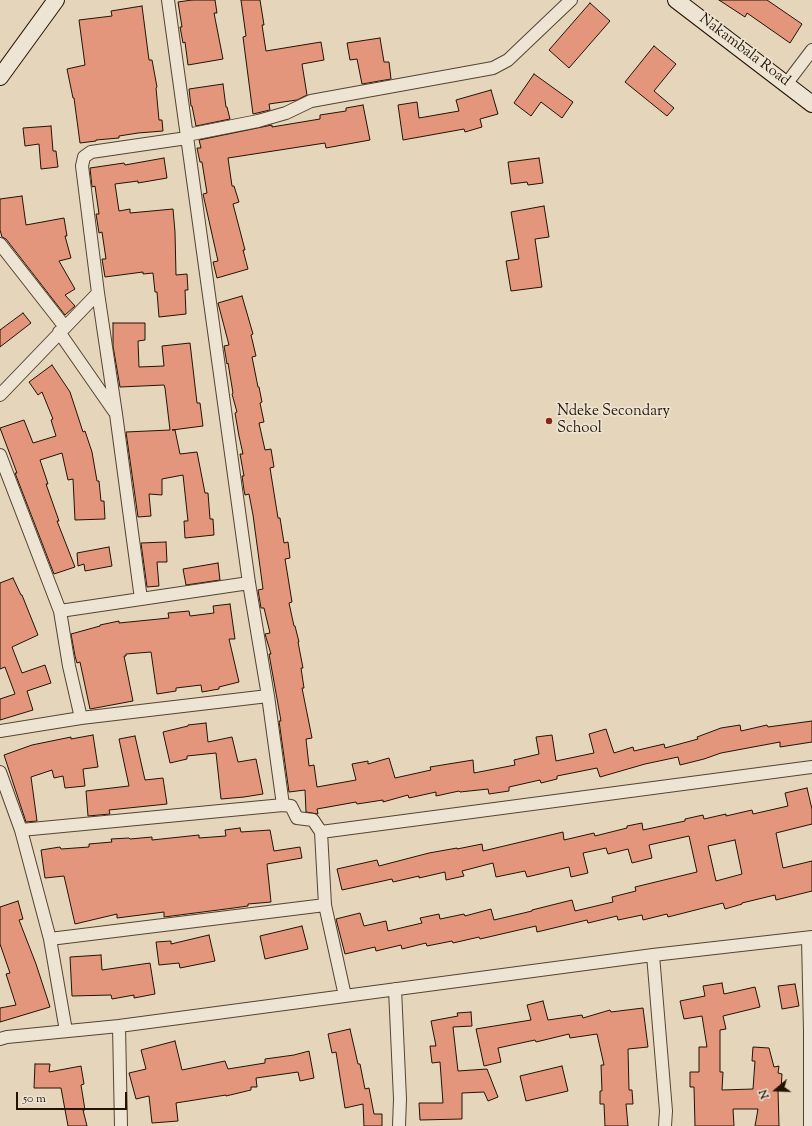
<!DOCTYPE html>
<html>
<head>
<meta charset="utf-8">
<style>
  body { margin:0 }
  #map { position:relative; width:812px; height:1126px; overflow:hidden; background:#e5d5bb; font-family:"Sorts Mill Goudy",serif }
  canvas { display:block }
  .north { position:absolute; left:756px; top:1070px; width:40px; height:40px; -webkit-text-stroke:3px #eee4d3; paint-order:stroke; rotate:251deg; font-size:11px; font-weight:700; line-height:16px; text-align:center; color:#231303 }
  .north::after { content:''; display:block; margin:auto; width:14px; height:18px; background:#231303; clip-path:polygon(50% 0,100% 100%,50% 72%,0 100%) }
  .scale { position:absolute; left:16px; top:1092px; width:111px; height:18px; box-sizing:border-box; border:2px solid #231303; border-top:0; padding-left:5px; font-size:12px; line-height:14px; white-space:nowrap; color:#231303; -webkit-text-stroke:3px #eee4d3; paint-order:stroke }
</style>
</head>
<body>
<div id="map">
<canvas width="812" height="1126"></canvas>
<div class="north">N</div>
<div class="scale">50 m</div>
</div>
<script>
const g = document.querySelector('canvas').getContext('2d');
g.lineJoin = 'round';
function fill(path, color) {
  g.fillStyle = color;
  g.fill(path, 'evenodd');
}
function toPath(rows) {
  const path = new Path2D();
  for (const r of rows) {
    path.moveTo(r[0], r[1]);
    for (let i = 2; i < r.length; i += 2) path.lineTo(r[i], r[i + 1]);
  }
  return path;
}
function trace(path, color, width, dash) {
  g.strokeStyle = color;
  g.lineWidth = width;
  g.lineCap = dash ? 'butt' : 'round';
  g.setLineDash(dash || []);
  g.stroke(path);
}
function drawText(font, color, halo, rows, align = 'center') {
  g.font = font + ' "Sorts Mill Goudy",serif';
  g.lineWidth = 3.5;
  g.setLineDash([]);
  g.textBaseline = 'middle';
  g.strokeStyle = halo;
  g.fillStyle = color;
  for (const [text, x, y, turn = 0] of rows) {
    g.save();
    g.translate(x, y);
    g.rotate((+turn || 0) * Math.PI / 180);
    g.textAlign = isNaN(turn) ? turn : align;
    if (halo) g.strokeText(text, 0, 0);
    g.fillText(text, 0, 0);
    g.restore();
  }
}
const building = toPath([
  [192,0,215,0,217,13,214,13,223,59,188,65,185,42,183,43,180,27,182,27,178,2,192,0],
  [241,0,260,0,264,25,262,25,266,51,321,42,324,60,302,64,307,95,297,100,269,104,270,110,253,114,243,37,246,36,241,0],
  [719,0,767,0,802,24,790,43,747,13,745,17,719,0],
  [590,3,610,21,569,68,549,50,590,3],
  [142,6,149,60,152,60,157,87,156,88,159,120,162,120,163,131,138,133,119,136,119,138,96,140,96,141,80,143,74,98,73,98,67,69,85,65,79,20,112,16,111,11,142,6],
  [380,38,384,62,389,62,391,79,362,84,357,59,350,60,347,43,380,38],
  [654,46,676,64,654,91,674,108,667,116,625,82,654,46],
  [534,74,573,102,562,118,541,102,531,116,514,103,534,74],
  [223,84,226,107,227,107,230,119,196,126,192,106,191,106,189,89,223,84],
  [491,90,498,114,480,119,482,127,465,132,464,129,403,140,398,105,417,102,419,118,459,111,456,100,491,90],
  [363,105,370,140,326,148,325,143,228,158,232,186,234,186,239,202,233,204,245,250,243,250,248,269,217,278,213,262,218,261,203,194,207,193,202,162,200,162,197,148,201,148,199,140,272,125,272,127,320,119,320,115,346,111,346,108,363,105],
  [51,126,53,151,56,151,58,167,41,169,39,144,25,146,23,128,51,126],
  [164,158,167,178,138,183,138,181,115,184,119,211,130,209,130,213,173,209,175,232,176,275,187,274,188,290,185,290,186,314,159,317,157,292,155,292,153,273,143,274,143,272,105,277,102,259,106,259,102,232,99,233,96,214,99,214,95,186,92,187,90,168,124,163,125,165,164,158],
  [539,158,543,183,528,185,527,182,511,184,508,162,539,158],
  [22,196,26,225,64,218,67,236,65,236,71,258,59,261,75,289,65,295,75,306,65,315,6,239,2,237,0,230,0,199,22,196],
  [544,206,549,237,535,239,542,287,511,291,506,261,519,259,511,212,544,206],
  [242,296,253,334,251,335,256,356,252,357,258,387,259,387,262,402,260,403,264,422,259,423,265,450,271,449,274,467,270,468,278,518,280,518,284,543,288,542,290,558,285,559,292,602,289,603,294,626,295,626,299,642,298,642,303,668,301,668,304,688,302,688,312,738,306,739,309,766,314,765,317,787,356,780,352,764,368,761,368,764,389,758,395,778,431,770,430,767,473,760,474,773,515,765,514,760,539,754,536,737,552,735,556,761,594,753,589,734,606,729,614,753,633,747,634,751,664,744,665,748,698,739,697,737,721,728,740,725,741,731,767,725,768,727,812,721,812,742,780,747,780,742,721,753,704,759,680,765,678,757,645,764,600,777,597,768,557,776,557,779,541,783,540,780,509,787,509,791,489,794,488,789,460,792,459,791,436,796,436,792,409,798,408,795,383,802,383,800,357,804,356,802,317,809,318,814,306,812,305,790,289,792,279,721,281,721,269,654,271,654,265,634,270,633,264,608,261,608,258,590,263,589,253,515,249,494,245,495,244,490,242,476,244,476,240,454,243,454,239,436,235,413,237,412,232,394,233,393,228,363,227,364,224,346,229,345,218,303,242,296],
  [23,313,31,323,0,347,0,330,23,313],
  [113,323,145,323,145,340,138,341,139,367,164,366,162,346,190,343,197,403,200,403,203,426,172,430,175,430,180,454,197,452,205,493,208,493,210,519,213,519,214,535,185,538,184,521,188,521,183,475,162,479,162,495,149,494,151,516,138,517,126,432,170,430,165,388,164,385,120,387,113,346,113,323],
  [52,365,70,392,83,432,85,431,92,452,97,481,99,481,101,501,104,501,105,519,75,520,73,479,68,480,62,453,40,460,48,484,46,484,59,521,57,521,75,567,54,574,15,473,17,473,0,428,24,420,33,443,56,436,51,420,53,419,42,392,38,395,29,382,52,365],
  [166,542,167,562,157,562,159,586,147,587,141,543,166,542],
  [109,547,112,566,85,571,84,564,78,566,77,553,109,547],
  [218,563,220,580,186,585,183,569,218,563],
  [13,578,21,595,22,595,38,635,12,647,22,673,45,665,51,683,27,691,33,710,0,720,0,699,15,694,5,667,0,669,0,583,13,578],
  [230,604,235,639,229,639,239,682,219,687,219,689,202,692,201,685,176,688,176,691,157,694,151,652,126,654,126,656,124,656,133,701,90,709,80,662,77,663,75,656,71,634,100,626,100,625,119,621,119,623,169,618,168,613,189,611,190,616,214,613,213,606,230,604],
  [206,723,208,742,232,737,238,762,256,759,263,794,244,797,221,799,216,753,187,756,187,759,170,763,163,732,188,726,188,725,206,723],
  [93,735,98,767,83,769,85,786,65,788,63,776,54,778,52,770,31,777,37,821,26,822,4,755,32,745,71,737,71,739,93,735],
  [135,736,145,780,163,778,167,804,109,810,110,814,88,816,86,791,129,786,119,739,135,736],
  [807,788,812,809,812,824,776,833,783,868,812,861,812,891,776,900,775,895,742,903,742,904,725,909,723,903,668,917,667,914,643,920,642,915,618,920,617,916,588,923,587,920,537,932,536,926,480,939,479,937,453,943,452,941,427,946,426,943,402,949,401,945,376,951,375,947,345,954,336,919,360,913,364,926,386,921,388,931,422,923,420,918,439,914,440,919,464,914,465,916,491,909,494,920,532,911,532,910,572,900,575,911,613,902,612,897,636,891,635,887,697,872,689,836,649,845,652,858,632,863,628,849,608,854,606,848,583,853,588,873,571,877,569,867,527,877,525,871,496,877,493,863,462,871,464,876,446,880,445,872,419,878,419,876,393,882,392,879,342,890,337,869,377,860,379,866,429,853,457,848,457,849,482,844,483,851,563,832,564,840,594,833,595,836,627,828,627,826,642,823,643,830,685,821,685,819,703,815,704,819,726,814,726,816,752,810,753,814,788,806,785,793,807,788],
  [735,840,742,874,716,881,708,846,735,840],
  [240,828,241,832,270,830,274,851,300,847,302,858,267,864,271,902,248,904,248,906,226,909,164,917,164,912,117,918,117,914,75,924,64,876,45,878,41,850,60,847,61,849,89,847,89,844,112,842,111,839,129,838,130,839,152,837,152,840,199,835,199,838,226,836,225,830,240,828],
  [18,901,23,919,19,920,36,964,50,1007,0,1022,0,1008,16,1005,6,974,10,973,0,944,0,907,18,901],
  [302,926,308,949,265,959,260,936,302,926],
  [209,935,215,961,180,968,179,963,159,965,156,942,171,941,171,944,209,935],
  [101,955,102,970,150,963,155,994,134,998,134,995,112,999,111,995,72,996,70,957,101,955],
  [722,983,724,994,755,987,760,1007,723,1016,726,1029,720,1030,720,1072,723,1072,722,1090,753,1089,755,1061,752,1061,753,1047,769,1048,774,1067,779,1066,778,1073,782,1074,781,1090,778,1090,779,1126,755,1126,758,1109,733,1109,734,1126,695,1126,694,1087,690,1087,690,1072,699,1072,699,1047,707,1047,702,1016,684,1019,680,1001,705,996,703,986,722,983],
  [795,984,799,1006,782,1009,778,986,795,984],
  [543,1001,548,1020,582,1015,583,1018,610,1010,611,1012,643,1008,648,1047,628,1049,629,1090,632,1090,633,1104,626,1104,628,1126,605,1126,604,1104,600,1104,600,1091,602,1091,601,1065,604,1065,597,1034,570,1038,569,1034,536,1042,535,1040,498,1048,501,1062,484,1066,476,1029,531,1020,527,1005,543,1001],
  [471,1012,472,1026,453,1027,458,1071,487,1069,498,1097,488,1101,484,1092,462,1093,462,1119,420,1120,419,1103,443,1103,440,1062,432,1063,430,1046,436,1046,431,1021,458,1016,457,1013,471,1012],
  [350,1029,358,1064,360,1064,365,1089,369,1088,374,1114,382,1114,382,1126,364,1126,363,1104,345,1108,336,1052,332,1053,328,1034,350,1029],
  [175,1041,182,1070,225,1061,228,1069,265,1063,265,1059,294,1055,309,1051,314,1078,300,1081,298,1072,256,1078,257,1087,251,1087,251,1090,226,1096,226,1095,176,1103,178,1121,152,1123,149,1096,136,1099,129,1073,146,1069,141,1050,175,1041],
  [35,1064,50,1064,49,1072,81,1066,84,1084,81,1085,85,1110,83,1110,87,1126,68,1126,61,1088,34,1088,35,1064],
  [562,1066,568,1091,526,1101,520,1076,562,1066]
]);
const street = toPath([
  [168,0,249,583,268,696,283,805,291,806,297,818,313,820,321,832],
  [787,83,812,50],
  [187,135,258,121,286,113,311,101,493,68,508,60,571,0],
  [0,244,65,327],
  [59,332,114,411],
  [0,395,98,293],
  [0,455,60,611,69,666,81,718],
  [141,599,116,414,98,293,82,166,84,157,91,152,187,138],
  [60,611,249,583],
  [0,731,81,718,268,696],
  [0,772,21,830,50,939,66,1031],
  [21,830,283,805],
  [808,938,810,1031,810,1126],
  [50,939,325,905],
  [653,955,666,1111,665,1126],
  [395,989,400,1099,399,1126],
  [345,996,325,905,321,832,812,767],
  [119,1026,121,1126],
  [0,1039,7,1037,119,1026,653,955,812,937]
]);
const secondary = toPath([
  [676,0,812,104],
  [0,77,56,0]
]);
const markers = [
  [549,421,4,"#8f2418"]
];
const streetNames = [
  ["Nakambala Road",744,51,37]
];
const poiNames = [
  ["Ndeke Secondary",557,412],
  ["School",557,429]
];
fill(building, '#e3967b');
trace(building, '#231303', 1);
trace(street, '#544431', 14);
trace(secondary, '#231303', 18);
trace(street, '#eee4d3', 12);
trace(secondary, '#eee4d3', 16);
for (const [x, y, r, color] of markers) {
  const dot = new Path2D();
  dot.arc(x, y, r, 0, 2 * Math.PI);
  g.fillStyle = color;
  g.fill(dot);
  trace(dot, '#eee4d3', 1.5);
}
drawText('15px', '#231303', '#eee4d3', streetNames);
drawText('15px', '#231303', '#eee4d3', poiNames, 'left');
</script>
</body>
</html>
